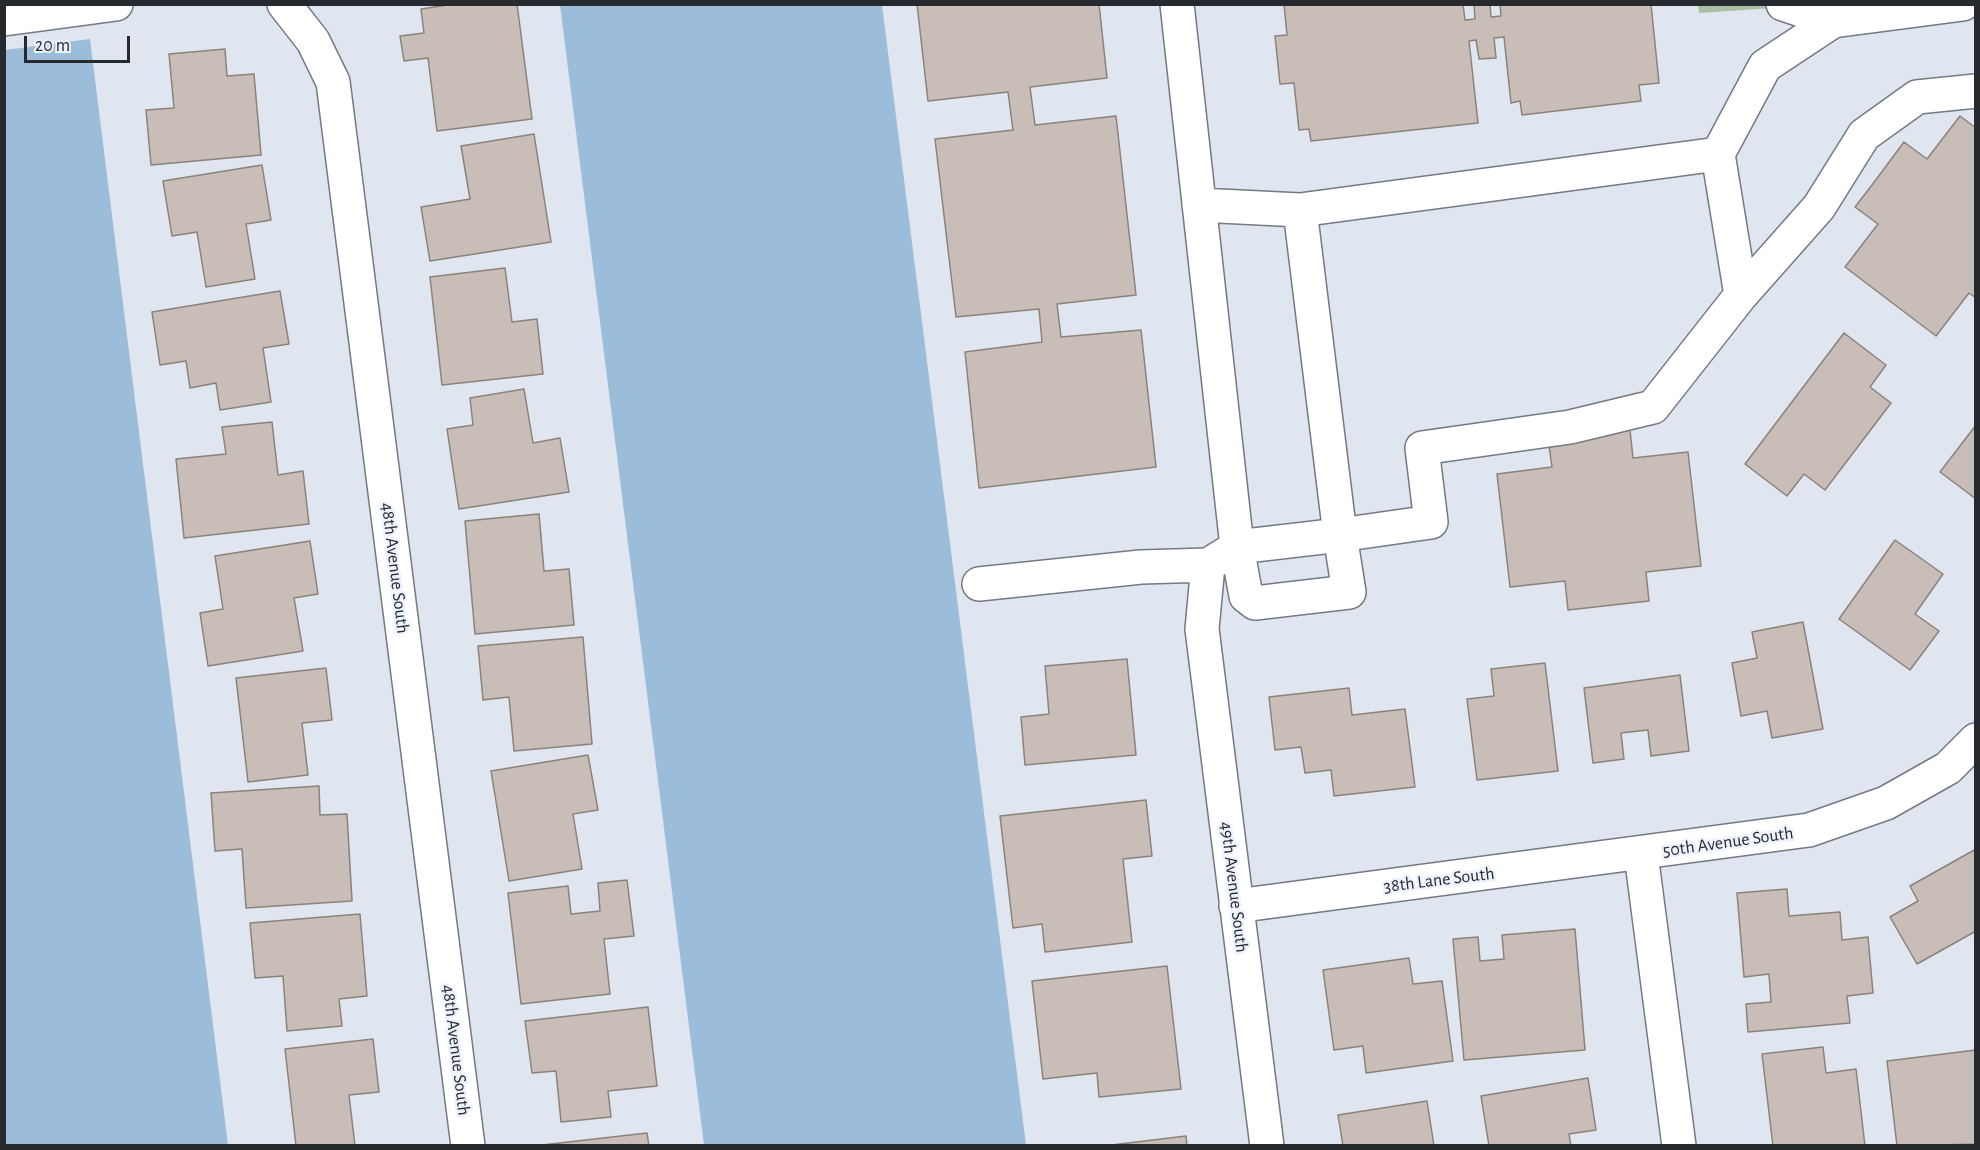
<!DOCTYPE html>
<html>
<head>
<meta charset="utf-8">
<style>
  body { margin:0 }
  #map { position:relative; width:1980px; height:1150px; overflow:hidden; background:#dfe6f0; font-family:"Alegreya Sans",sans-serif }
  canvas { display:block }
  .frame { position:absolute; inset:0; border:6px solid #26292d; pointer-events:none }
  .scale { position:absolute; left:24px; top:36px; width:106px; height:27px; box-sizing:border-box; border:3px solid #26292d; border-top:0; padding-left:8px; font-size:18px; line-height:21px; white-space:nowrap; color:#26292d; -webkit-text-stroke:4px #ecf3fd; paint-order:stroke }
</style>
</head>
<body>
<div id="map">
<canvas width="1980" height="1150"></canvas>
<div class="frame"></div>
<div class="scale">20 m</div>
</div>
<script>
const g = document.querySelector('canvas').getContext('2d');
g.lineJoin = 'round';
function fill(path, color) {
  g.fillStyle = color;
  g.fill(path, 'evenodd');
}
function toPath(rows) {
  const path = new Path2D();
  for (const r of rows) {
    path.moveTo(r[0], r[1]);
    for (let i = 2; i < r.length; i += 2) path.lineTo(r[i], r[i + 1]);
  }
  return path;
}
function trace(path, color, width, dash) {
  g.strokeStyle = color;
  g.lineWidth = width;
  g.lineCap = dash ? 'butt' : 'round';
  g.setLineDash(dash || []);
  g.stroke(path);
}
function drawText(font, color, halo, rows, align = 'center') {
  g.font = font + ' "Alegreya Sans",sans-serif';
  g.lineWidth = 5;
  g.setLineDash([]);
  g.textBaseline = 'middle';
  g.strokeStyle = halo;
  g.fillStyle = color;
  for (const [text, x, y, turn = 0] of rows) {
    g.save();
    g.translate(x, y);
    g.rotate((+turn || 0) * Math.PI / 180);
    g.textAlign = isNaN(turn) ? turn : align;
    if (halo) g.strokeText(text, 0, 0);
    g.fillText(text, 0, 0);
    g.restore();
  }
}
const green = toPath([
  [1698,5,1819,5,1699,13]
]);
const water = toPath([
  [560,5,882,5,1026,1145,704,1145],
  [90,39,228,1145,5,1145,5,50]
]);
const building = toPath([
  [454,4,517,4,532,119,437,131,428,58,404,61,400,36,424,33,421,9,454,4],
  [917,4,1099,4,1107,78,1030,87,1035,125,1116,116,1136,295,1057,304,1061,337,1141,330,1156,467,979,488,965,352,1042,342,1039,309,956,317,935,139,1013,130,1008,92,928,101,917,4],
  [1284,4,1463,4,1465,20,1475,19,1474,4,1490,4,1491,17,1501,16,1500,4,1651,4,1659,83,1639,85,1641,101,1522,115,1520,101,1511,103,1504,37,1494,38,1496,58,1479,59,1476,40,1469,41,1478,123,1311,141,1309,129,1299,130,1294,83,1280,84,1275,36,1287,35,1284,4],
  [225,49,227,76,254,74,261,155,151,165,146,110,174,108,169,54,225,49],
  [1960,116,1976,128,1976,298,1969,293,1936,336,1845,267,1878,224,1855,207,1872,185,1904,142,1927,159,1960,116],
  [534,134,551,242,430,261,421,207,470,199,461,146,534,134],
  [262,165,271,220,246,224,255,279,206,287,197,232,172,236,163,181,262,165],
  [505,268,512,322,537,319,543,374,442,385,430,277,505,268],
  [280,291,289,344,263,348,271,402,220,410,216,383,190,388,186,361,160,365,152,312,280,291],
  [1844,333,1886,365,1870,387,1891,403,1825,490,1804,474,1787,496,1745,464,1844,333],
  [524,389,533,443,560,438,569,492,459,509,447,429,473,425,470,398,524,389],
  [272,422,278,475,303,471,309,524,184,538,176,459,226,454,222,427,272,422],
  [1976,425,1976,499,1940,472,1976,425],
  [1630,430,1633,458,1688,452,1701,566,1646,572,1649,601,1568,610,1565,581,1510,587,1497,474,1552,467,1548,439,1630,430],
  [539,514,544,571,569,569,574,625,475,634,465,521,539,514],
  [1895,540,1943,574,1915,614,1939,631,1910,670,1839,619,1895,540],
  [310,541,318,594,294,598,303,651,208,666,200,613,223,609,215,556,310,541],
  [1803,622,1823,729,1772,738,1767,711,1741,716,1732,663,1757,658,1752,632,1803,622],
  [583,637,592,744,514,751,509,697,483,700,478,646,583,637],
  [1127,659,1136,755,1025,765,1021,717,1049,714,1045,666,1127,659],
  [1545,663,1558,771,1477,780,1467,699,1494,696,1491,669,1545,663],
  [326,668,332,720,302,723,308,775,248,782,236,678,326,668],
  [1680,675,1689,751,1651,756,1648,730,1621,733,1624,759,1593,763,1584,688,1680,675],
  [1349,688,1352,715,1405,709,1415,787,1334,796,1331,770,1305,773,1301,747,1275,750,1269,697,1349,688],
  [588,755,598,810,573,814,582,869,509,881,491,771,588,755],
  [319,786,320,815,347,814,352,901,246,908,242,849,215,851,211,793,319,786],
  [1146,800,1152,856,1123,859,1132,942,1045,952,1042,924,1013,928,1000,816,1146,800],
  [1976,849,1976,931,1917,964,1890,917,1918,901,1910,886,1976,849],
  [627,880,634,936,604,939,610,994,521,1004,508,893,568,886,571,914,600,911,598,883,627,880],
  [1787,889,1789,916,1840,912,1842,940,1868,937,1873,993,1847,996,1850,1023,1748,1032,1746,1004,1771,1002,1769,974,1744,977,1737,893,1787,889],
  [360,914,367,996,339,999,342,1026,287,1031,283,976,255,978,250,923,360,914],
  [1575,929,1585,1050,1464,1060,1453,939,1478,937,1480,961,1504,959,1502,935,1575,929],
  [1409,958,1413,984,1442,981,1453,1061,1366,1073,1363,1046,1334,1050,1323,970,1409,958],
  [1167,966,1181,1089,1099,1097,1097,1073,1043,1079,1032,981,1167,966],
  [648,1007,657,1086,608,1091,611,1117,561,1122,556,1071,532,1073,525,1021,648,1007],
  [373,1039,379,1092,349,1095,355,1146,296,1146,285,1049,373,1039],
  [1823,1047,1826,1073,1856,1069,1865,1146,1773,1146,1762,1054,1823,1047],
  [1976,1050,1976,1144,1897,1146,1887,1061,1976,1050],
  [1588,1078,1596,1130,1569,1134,1571,1146,1489,1146,1481,1096,1588,1078],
  [1427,1101,1434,1146,1343,1146,1338,1115,1427,1101],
  [647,1133,649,1146,542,1146,542,1145,647,1133],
  [1186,1136,1187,1146,1103,1146,1186,1136]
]);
const minor = toPath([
  [284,4,313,41,333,82,468,1146],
  [1177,4,1237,547,1246,596,1255,603,1349,592,1340,535,1431,522,1422,448,1570,427,1653,407,1741,295,1819,207,1864,135,1917,97,1976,91],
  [1783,4,1833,21],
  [4,19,116,4],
  [1199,205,1300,210],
  [1741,295,1718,154,1765,66,1833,21,1963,4],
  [1208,565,1202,629,1267,1146],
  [979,584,1141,567,1208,565,1237,547,1340,535,1300,210,1718,154],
  [1641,854,1679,1146],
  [1236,906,1809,830,1886,803,1948,768,1976,740]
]);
const streetNames = [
  ["48th Avenue South",395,568,83],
  ["50th Avenue South",1728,842,-8],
  ["38th Lane South",1439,880,-7],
  ["49th Avenue South",1234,887,83],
  ["48th Avenue South",456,1050,83]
];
fill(green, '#a9c0a4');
fill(water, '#9cbdd9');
fill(building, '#c8bdb7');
trace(building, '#8b827b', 1.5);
trace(minor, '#747a83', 36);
trace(minor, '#fff', 33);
drawText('18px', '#26292d', '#ecf3fd', streetNames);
</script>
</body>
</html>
